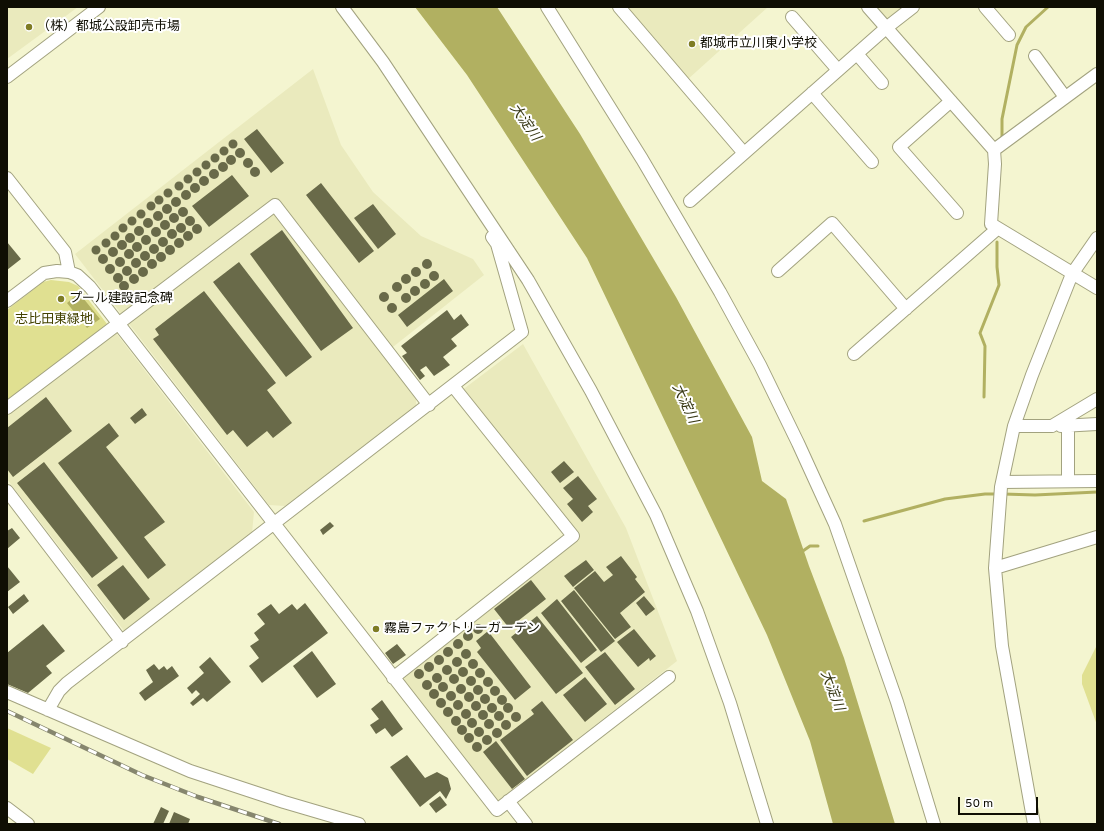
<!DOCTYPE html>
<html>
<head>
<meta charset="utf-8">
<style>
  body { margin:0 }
  #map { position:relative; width:1104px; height:831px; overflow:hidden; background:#f4f5d0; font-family:Overpass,sans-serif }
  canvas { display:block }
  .frame { position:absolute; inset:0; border:8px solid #0f0e03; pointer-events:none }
  .scale { position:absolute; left:958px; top:797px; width:80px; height:18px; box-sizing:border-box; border:2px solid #0f0e03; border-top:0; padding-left:5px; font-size:12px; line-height:14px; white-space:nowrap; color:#0f0e03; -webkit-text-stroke:3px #fff; paint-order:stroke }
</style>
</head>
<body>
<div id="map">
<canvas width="1104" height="831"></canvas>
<div class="frame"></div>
<div class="scale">50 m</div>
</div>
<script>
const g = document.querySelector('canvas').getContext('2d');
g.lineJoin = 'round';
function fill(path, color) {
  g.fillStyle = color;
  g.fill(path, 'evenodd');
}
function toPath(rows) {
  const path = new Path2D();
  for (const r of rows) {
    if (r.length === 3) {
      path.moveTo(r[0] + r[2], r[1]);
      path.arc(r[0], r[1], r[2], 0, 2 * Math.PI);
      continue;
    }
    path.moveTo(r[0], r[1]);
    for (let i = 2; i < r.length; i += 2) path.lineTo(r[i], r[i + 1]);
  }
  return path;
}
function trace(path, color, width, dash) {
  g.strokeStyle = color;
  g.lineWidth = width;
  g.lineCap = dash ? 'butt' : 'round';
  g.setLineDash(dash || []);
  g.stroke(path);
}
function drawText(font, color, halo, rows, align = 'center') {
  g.font = font + ' Overpass,"Noto Sans JP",sans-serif';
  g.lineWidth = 4;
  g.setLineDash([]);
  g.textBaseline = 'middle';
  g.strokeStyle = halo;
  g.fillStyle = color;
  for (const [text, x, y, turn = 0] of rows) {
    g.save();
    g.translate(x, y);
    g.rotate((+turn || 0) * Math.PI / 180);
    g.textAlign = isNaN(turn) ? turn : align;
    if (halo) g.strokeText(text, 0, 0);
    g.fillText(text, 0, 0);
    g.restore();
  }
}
const built = toPath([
  [7,7,78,7,7,59],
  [626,7,768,7,687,80],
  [873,7,906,7,886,22],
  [313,69,341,145,373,192,421,236,473,259,484,275,384,354,416,395,416,407,285,506,269,505,75,254],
  [116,333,254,512,252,533,125,632,7,479,7,415],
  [523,344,626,528,677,661,498,801,402,678,580,535,461,391]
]);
const green = toPath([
  [51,280,69,282,78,286,107,324,7,402,7,310,43,282],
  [1097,645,1097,725,1082,684,1082,675],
  [7,728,51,748,33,774,7,759]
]);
const water = toPath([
  [415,7,497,7,580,134,676,297,752,437,762,481,786,499,809,566,844,658,895,824,833,824,810,741,767,635,587,258,467,75],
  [79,293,100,319,87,328,67,303]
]);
const stream = toPath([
  [1002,138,1002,119,1017,45,1026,27,1048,7],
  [984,397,985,346,980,333,999,285,997,267,997,242],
  [1003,494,1035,495,1097,492],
  [864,521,945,499,985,494,997,494],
  [800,553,810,546,818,546]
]);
const building = toPath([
  [257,129,284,163,271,173,244,139],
  [233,144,4.5],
  [224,151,4.5],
  [240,153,5],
  [215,158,4.5],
  [231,160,5],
  [248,163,5],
  [206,165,4.5],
  [223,167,5],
  [255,172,5],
  [197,172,4.5],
  [214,174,5],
  [188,179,4.5],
  [232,175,249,196,209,227,192,206],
  [204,181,5],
  [179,186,4.5],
  [195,188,5],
  [321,183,374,251,359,263,306,195],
  [168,193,4.5],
  [186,195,5],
  [159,200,4.5],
  [176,202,5],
  [151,206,4.5],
  [167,209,5],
  [373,204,396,234,378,249,354,218],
  [183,212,5],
  [141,214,4.5],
  [158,216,5],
  [174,218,5],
  [190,221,5],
  [132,221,4.5],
  [148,223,5],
  [165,225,5],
  [181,228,5],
  [123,228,4.5],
  [197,229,5],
  [139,231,5],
  [156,232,5],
  [172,234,5],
  [282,230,353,328,321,351,250,254],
  [188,236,5],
  [115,236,4.5],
  [130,238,5],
  [146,240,5],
  [163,242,5],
  [179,243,5],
  [106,243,4.5],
  [122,245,5],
  [137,247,5],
  [7,242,21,259,7,270],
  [154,249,5],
  [170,250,5],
  [96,250,4.5],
  [113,252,5],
  [129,254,5],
  [145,256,5],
  [161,257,5],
  [103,259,5],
  [120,262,5],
  [136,263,5],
  [152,264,5],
  [427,264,5],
  [239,262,312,357,286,377,213,282],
  [110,269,5],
  [127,271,5],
  [416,272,5],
  [143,272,5],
  [434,276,5],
  [118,278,5],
  [134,279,5],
  [406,279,5],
  [425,284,5],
  [444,279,453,291,407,327,398,315],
  [124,286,5],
  [397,287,5],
  [415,291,5],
  [204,291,276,383,267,390,292,423,273,438,267,431,247,447,233,430,227,435,153,339,159,335,155,329],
  [384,297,5],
  [406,298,5],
  [392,308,5],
  [447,310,454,320,461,314,469,325,451,339,457,346,443,357,450,365,434,376,426,366,420,370,425,376,420,380,402,356,407,353,401,346],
  [46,397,72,431,13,477,7,469,7,428],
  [142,408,147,415,135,424,130,418],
  [109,423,119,436,106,447,165,522,144,537,166,565,148,579,58,463],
  [564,461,574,472,560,483,551,472],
  [44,462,118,558,92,578,17,483],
  [578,476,597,499,588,506,593,512,582,522,567,504,573,499,563,488],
  [330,522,334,526,323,535,320,530],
  [12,528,20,538,7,549,7,531],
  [621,556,637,577,635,579,645,592,620,613,631,627,615,639,574,588,595,571,604,582,613,575,606,567],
  [586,560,594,570,573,587,564,576],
  [123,565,150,599,124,620,97,585],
  [7,566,20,582,7,592],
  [531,580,546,599,509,628,494,609],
  [574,590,615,641,601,652,561,601],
  [24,594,29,601,13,614,8,607],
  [644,596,655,609,646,616,636,603],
  [557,599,597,650,581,663,541,613],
  [305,603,328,633,262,683,249,666,259,658,250,646,259,640,254,633,265,624,257,614,271,604,279,614,292,604,297,610],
  [537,616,583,673,556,694,511,637],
  [478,629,5],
  [43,624,65,651,46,666,52,673,28,693,7,684,7,653],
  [634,629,656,656,650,661,649,658,638,667,617,642],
  [468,636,5],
  [488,631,531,687,515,700,477,652,481,648,476,641],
  [458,644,5],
  [397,644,406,655,393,664,385,653],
  [448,652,5],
  [466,654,5],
  [312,651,336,684,317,698,293,666],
  [605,652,635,689,615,705,585,667],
  [439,660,5],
  [457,662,5],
  [210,657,231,682,207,702,203,698,193,706,190,703,200,694,196,690,192,694,187,688,204,673,199,667],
  [473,664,5],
  [429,667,5],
  [154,664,159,670,164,666,167,670,172,666,179,676,145,701,139,693,153,682,146,670],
  [447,670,5],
  [463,672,5],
  [480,673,5],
  [419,674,5],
  [437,678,5],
  [454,679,5],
  [471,681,5],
  [488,682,5],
  [585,677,607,704,585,722,563,695],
  [427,685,5],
  [443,687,5],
  [461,689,5],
  [478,690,5],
  [495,691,5],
  [434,694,5],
  [451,696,5],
  [469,697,5],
  [485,699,5],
  [502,700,5],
  [441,703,5],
  [458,705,5],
  [382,700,403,729,392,737,385,728,376,734,370,725,379,719,371,709],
  [476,706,5],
  [542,701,573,740,527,776,500,740,534,714,531,710],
  [492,708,5],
  [508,708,5],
  [448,712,5],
  [466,714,5],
  [483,715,5],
  [499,716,5],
  [516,717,5],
  [456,721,5],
  [472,723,5],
  [489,724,5],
  [506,725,5],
  [462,730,5],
  [479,732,5],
  [497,733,5],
  [469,738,5],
  [487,740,5],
  [496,741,525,779,512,789,483,752],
  [477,747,5],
  [407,755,425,778,437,772,448,778,451,789,446,799,440,791,420,807,390,767],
  [440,796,447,805,436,813,429,804],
  [161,807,169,811,163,824,153,824],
  [174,812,190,819,188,824,169,824]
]);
const minor = toPath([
  [342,7,383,62,528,280,591,391,656,515,697,611,730,703,767,824],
  [547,7,642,159,720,292,760,365,798,443,835,524,897,702,934,824],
  [619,7,743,152],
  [868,7,994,150,995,164,991,224,1097,288],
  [985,7,1009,35],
  [792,17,838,70],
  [857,54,882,83],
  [1035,56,1065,97],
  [7,77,99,7],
  [812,93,872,162],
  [951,101,899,147,957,213],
  [994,150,1097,74],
  [7,178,65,252,69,272],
  [690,201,886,28,913,7],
  [778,271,832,223,906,309],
  [7,301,44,273,57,271,69,272,77,275,90,287,497,810,669,677],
  [854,354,997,229],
  [7,408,275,205,429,405],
  [1068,425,1068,481],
  [1014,426,1052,426,1097,399],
  [1061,426,1097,424],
  [1002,482,1097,481],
  [7,491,122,642],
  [995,568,1097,537],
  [393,678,573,536,453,386],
  [7,692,190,771,284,802,359,824],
  [48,710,59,691,67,683,522,332,497,244,492,237],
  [508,801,526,824],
  [7,808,28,824],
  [1034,824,1002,646,995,568,1001,487,1014,426,1032,375,1072,274,1097,238]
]);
const rail = toPath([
  [7,711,142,775,198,797,279,824]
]);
const markers = [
  [29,27,4,"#7e7c24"],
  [692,44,4,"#7e7c24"],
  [61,299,4,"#7e7c24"],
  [376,629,4,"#7e7c24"]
];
const poiNames = [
  ["（株）都城公設卸売市場",37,27],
  ["都城市立川東小学校",700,44],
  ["プール建設記念碑",69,299],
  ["霧島ファクトリーガーデン",384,629]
];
const parkNames = [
  ["志比田東緑地",54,320]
];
const waterNames = [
  ["大淀川",524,123,55],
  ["大淀川",684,404,65],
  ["大淀川",831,691,69]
];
fill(built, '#eaeabd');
fill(green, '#e0e091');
fill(water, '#b1b061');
trace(stream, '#b1b061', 3);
fill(building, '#696a49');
trace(minor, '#a2a27f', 14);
trace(minor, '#fff', 12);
trace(rail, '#86866e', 4.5);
trace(rail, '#fff', 3, [9]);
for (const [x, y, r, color] of markers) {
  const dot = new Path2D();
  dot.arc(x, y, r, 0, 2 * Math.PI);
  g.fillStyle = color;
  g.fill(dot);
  trace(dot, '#fff', 1.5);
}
drawText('13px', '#0f0e03', '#fff', poiNames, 'left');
drawText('13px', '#434200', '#fff', parkNames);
drawText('italic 14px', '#373714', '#fff', waterNames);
</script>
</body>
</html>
